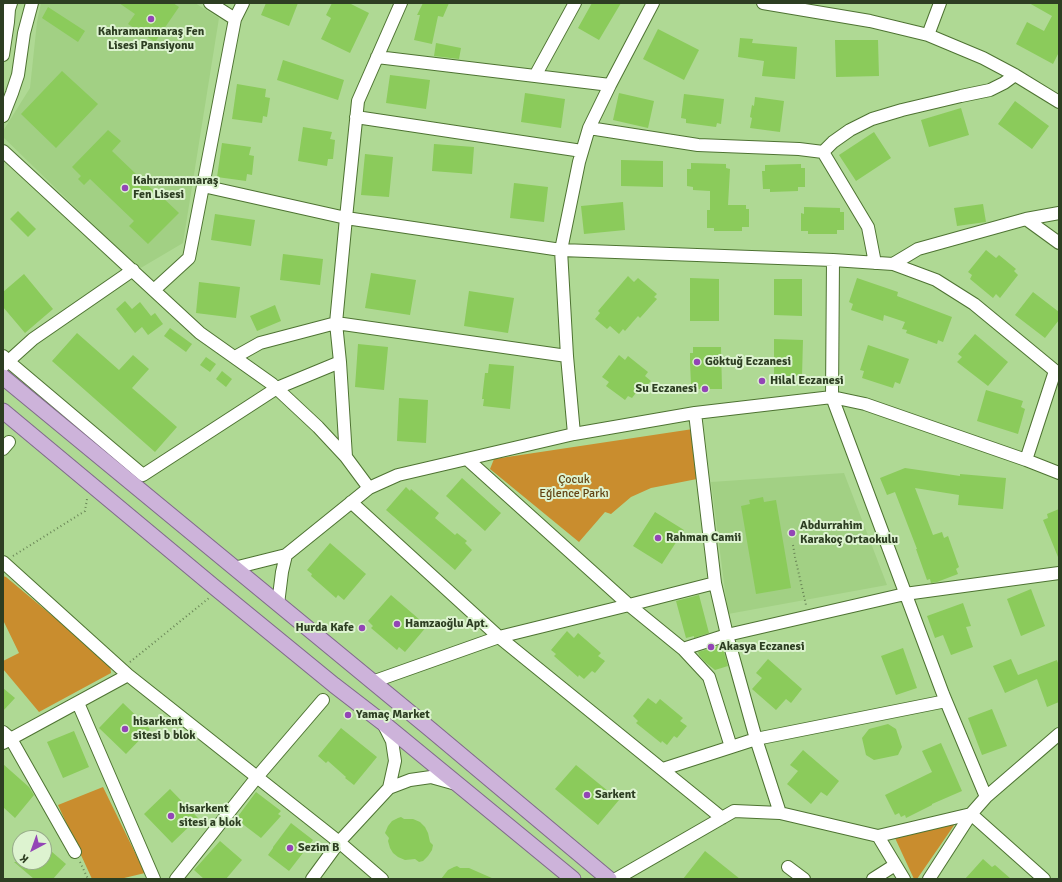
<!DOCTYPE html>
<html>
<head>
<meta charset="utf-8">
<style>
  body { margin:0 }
  #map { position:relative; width:1062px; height:882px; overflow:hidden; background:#afd994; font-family:Signika,sans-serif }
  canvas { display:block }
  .frame { position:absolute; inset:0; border:4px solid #2d3e22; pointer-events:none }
  .north { position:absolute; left:12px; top:830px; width:40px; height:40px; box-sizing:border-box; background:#ddf3d0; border:1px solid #97ab8a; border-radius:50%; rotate:221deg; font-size:11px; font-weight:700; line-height:16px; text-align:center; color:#2d3e22 }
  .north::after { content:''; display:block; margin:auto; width:14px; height:18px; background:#9345b6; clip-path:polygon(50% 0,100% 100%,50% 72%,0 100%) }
</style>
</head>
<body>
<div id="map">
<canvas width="1062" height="882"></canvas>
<div class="frame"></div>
<div class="north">K</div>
</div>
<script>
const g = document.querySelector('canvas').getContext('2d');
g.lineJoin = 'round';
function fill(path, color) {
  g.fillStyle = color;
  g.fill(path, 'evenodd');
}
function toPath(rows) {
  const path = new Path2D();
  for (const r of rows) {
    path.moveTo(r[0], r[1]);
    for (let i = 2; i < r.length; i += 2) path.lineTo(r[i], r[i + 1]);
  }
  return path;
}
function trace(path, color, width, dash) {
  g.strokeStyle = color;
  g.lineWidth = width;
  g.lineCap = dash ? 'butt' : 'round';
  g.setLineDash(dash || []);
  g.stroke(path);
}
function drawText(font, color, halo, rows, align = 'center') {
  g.font = font + ' Signika,sans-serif';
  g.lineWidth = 4;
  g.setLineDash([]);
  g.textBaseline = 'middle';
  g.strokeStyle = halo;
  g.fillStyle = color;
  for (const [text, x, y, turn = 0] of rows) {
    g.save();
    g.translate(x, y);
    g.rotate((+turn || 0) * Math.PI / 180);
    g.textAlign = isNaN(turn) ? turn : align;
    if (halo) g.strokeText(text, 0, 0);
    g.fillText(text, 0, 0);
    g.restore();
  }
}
const built = toPath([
  [41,3,195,3,219,18,183,243,139,269,3,137,3,131,30,88,37,22],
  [844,473,887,585,728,614,711,482]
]);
const green = toPath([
  [693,429,697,479,651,488,631,497,611,514,605,512,579,542,490,469,494,459],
  [3,576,6,577,110,664,111,673,39,712,3,669,3,661,19,653,3,620],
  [103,787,145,873,120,879,92,879,58,805],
  [957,821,917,879,914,879,895,838]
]);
const building = toPath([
  [119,3,173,3,179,7,155,42,128,24,135,14],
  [266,3,298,3,289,26,261,15],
  [332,3,349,3,369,13,350,53,321,39,331,18,326,15],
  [423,3,449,3,443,17,438,16,432,44,414,40,420,15,417,15],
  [592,3,621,3,599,40,578,28],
  [1029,3,1059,3,1059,52,1053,64,1016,44,1027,22,1044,31,1052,16],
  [48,7,85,31,78,42,42,18],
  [658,29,699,50,684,80,643,59],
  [740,38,753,39,752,43,797,47,795,79,762,76,764,61,738,57],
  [835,40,878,40,879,76,836,77],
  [436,43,461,48,459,59,434,56],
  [283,60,344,80,338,100,277,80],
  [62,71,98,104,56,148,21,114],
  [390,75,430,80,426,109,386,103],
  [237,84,266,89,265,97,270,98,267,117,263,116,262,123,232,119],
  [525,93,565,99,561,128,521,122],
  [619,93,654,101,648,128,613,120],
  [684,94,724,99,721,124,717,123,716,127,686,123,686,119,681,118],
  [755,97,784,101,780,132,750,128,752,118,750,117,752,105,754,106],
  [1015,101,1049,126,1032,149,998,124],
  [961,108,969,135,929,147,921,120],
  [303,127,332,132,330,139,335,140,333,159,328,159,327,166,298,161],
  [108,130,121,141,112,151,160,197,161,196,179,213,148,244,129,226,134,221,90,179,84,185,78,179,81,176,72,167],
  [874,132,891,158,856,181,839,155],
  [222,143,251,147,249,155,254,156,252,175,247,174,246,181,217,177],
  [434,144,474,147,472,174,432,171],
  [365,154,393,157,389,197,361,195],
  [621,160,663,161,663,187,621,186],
  [691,163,726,164,726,168,730,169,728,205,746,205,746,209,749,209,749,227,742,227,742,231,714,231,714,228,707,228,707,210,710,210,710,191,693,190,693,187,687,186,687,169,691,169],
  [801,164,801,168,805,168,805,187,798,187,798,191,770,192,770,189,763,189,762,171,765,171,765,165],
  [514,183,548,187,544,222,510,218],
  [623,202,625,230,584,234,581,206],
  [983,204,986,222,957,226,954,208],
  [804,207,840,208,840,212,844,212,844,230,837,230,837,234,808,234,808,231,801,231,801,213,804,214],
  [18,211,36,229,28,237,10,219],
  [215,214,255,220,251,246,211,240],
  [986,250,996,258,999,255,1016,269,1014,271,1018,275,1000,298,996,294,993,298,970,279,972,275,968,272],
  [283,254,323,259,320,285,280,280],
  [371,273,416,280,410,315,365,308],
  [24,274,53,309,25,333,3,307,3,292],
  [628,276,634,282,638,278,657,294,654,297,657,299,640,318,638,316,625,331,623,329,619,334,610,326,607,329,595,319,600,313,598,311],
  [690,278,719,279,719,321,690,321],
  [857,278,898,292,897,296,952,317,943,342,938,340,937,344,906,333,907,330,902,329,905,322,884,315,883,321,851,310,853,304,849,302],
  [774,279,802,279,802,316,774,315],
  [199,282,240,287,236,318,196,313],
  [469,291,514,298,508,333,464,326],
  [1033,292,1059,312,1059,320,1045,338,1015,315],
  [125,301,132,309,140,302,151,316,155,313,163,324,148,335,142,327,135,333,116,309],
  [275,305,281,321,257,331,250,316],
  [170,328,192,344,186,352,164,336],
  [77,333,119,370,133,355,149,369,132,388,177,427,155,452,52,361],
  [975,334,1008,362,988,386,957,362,962,357,958,354],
  [774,339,803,340,802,376,774,376],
  [358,344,388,347,384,390,355,387],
  [868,345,909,359,900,384,895,382,893,388,862,378,864,371,860,370],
  [693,347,721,347,722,389,694,389,694,384,691,384,690,363,690,353,693,353],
  [619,355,625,360,628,356,648,372,645,376,651,381,641,392,638,390,632,398,628,396,625,400,606,386,609,382,602,377],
  [206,357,216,364,210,372,200,365],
  [489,364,514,366,510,409,483,406,484,399,482,399,485,373,488,373],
  [222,371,232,379,226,387,216,379],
  [986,390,1023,401,1021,407,1025,409,1018,434,977,421],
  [399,398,428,400,426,443,397,441],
  [905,468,960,476,960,474,1006,478,1003,509,958,505,959,495,915,488,933,535,942,532,944,538,948,536,959,567,956,569,958,574,937,582,931,583,930,579,927,580,916,549,917,549,895,492,887,495,880,478],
  [462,478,501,513,485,531,446,496],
  [406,487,410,491,411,489,439,513,435,518,455,535,457,533,467,541,465,543,472,550,455,570,386,510],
  [763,497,764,502,776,500,791,588,756,594,741,506,750,504,749,500],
  [1059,509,1059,556,1058,557,1043,520,1048,518,1047,514],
  [655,512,684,530,662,564,633,546],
  [330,543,366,574,344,600,338,595,336,598,311,576,312,574,307,570],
  [1031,589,1045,626,1021,636,1007,599],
  [391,595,427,626,405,652,399,647,397,650,371,628,373,626,368,621],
  [699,595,709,633,694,638,694,636,686,638,676,601],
  [963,603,971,626,966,627,973,647,951,655,943,635,935,638,927,616],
  [567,631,574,638,578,633,601,653,598,656,605,661,595,673,592,671,584,679,579,675,578,677,554,656,556,654,551,650],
  [722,645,728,666,715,670,705,662,699,655,698,652],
  [903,648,917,688,896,695,881,656],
  [768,659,802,689,791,703,786,699,776,710,752,689,762,678,756,673],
  [1011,659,1018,675,1057,660,1059,666,1059,702,1047,707,1037,679,1005,693,993,666],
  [3,688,15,698,3,711],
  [648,698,656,704,660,699,683,718,680,721,687,726,677,738,674,736,667,745,662,741,661,743,636,723,638,721,633,716],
  [123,703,150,729,126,754,99,728],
  [992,709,1007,746,982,755,968,718],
  [888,724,896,729,902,747,898,755,874,760,866,755,862,738,869,729],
  [341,728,377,757,354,785,345,778,346,777,328,761,326,763,318,756],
  [74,731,89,767,63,778,47,742],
  [941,743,962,791,932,804,932,805,906,818,905,815,901,817,899,813,895,815,885,795,932,772,922,751],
  [803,750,839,781,827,796,821,792,811,804,787,784,798,771,790,765],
  [3,764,29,787,34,795,15,818,3,807],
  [576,765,619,800,598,825,555,789],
  [170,789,198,818,172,843,144,814],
  [256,792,281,811,278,814,281,816,261,838,236,819],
  [401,817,404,819,413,819,420,822,425,827,428,833,430,842,433,845,432,850,428,856,423,861,419,862,415,859,405,860,398,857,393,853,390,848,388,841,389,838,385,833,388,826,392,821,398,818],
  [291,823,313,840,289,871,268,855,273,848,273,847],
  [220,841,242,860,226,879,204,879,194,870],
  [44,845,66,864,53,879,34,879,14,862,44,862],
  [705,851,740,879,683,879],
  [983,859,992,867,995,865,1011,879,965,879],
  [457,866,460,868,469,868,494,879,441,879,448,870,454,867]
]);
const path = toPath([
  [793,545,795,557,806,605],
  [13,556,85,511,87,499],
  [130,662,209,598],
  [80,862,88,879]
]);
const minor = toPath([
  [210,3,235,19],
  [653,3,610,85,589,128,579,162,561,250,833,260,893,264,936,280,974,304,1059,374],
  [763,3,870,21,928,35,983,58,1015,75,1059,102],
  [928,35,940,3],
  [3,55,8,22,9,9,11,3],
  [377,57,610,85],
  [535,76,575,3],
  [3,116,12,93,18,75,24,33,32,3],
  [356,117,582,151],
  [589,128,698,145,799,149,823,152,868,227,875,263],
  [3,151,200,333,272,384,318,427,346,457],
  [823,152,833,142,850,130,872,119,902,110,961,96,990,90,1004,83,1015,75],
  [203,186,346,218,561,250,567,356,574,434],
  [1026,219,1059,243],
  [833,260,832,397,865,404,1026,460,1059,473],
  [893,264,918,249,1026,219,1059,213],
  [154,290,189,258,203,186,235,19,243,3],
  [3,356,8,361,143,475,277,388,340,362],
  [235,357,260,343,336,323,567,356],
  [3,366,33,339,133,270],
  [695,413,715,583,727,635,756,739,780,813],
  [3,449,9,442],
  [467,459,629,605,683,649,727,635,905,594,1059,573],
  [1026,460,1055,371],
  [369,488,346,457,340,362,336,323,346,218,358,101,401,3],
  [351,502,499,637,722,818],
  [3,562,128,675,339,842,382,879],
  [234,568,286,555,369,488,398,475,574,434,695,413,832,397,943,694,986,797,971,814,929,879],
  [278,604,282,572,286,555],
  [683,649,709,677,731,747],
  [372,682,499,637,629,605,715,583],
  [78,703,154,879],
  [384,725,392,741,395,761,389,788,410,780,431,777,456,784],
  [3,732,11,739,75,852],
  [3,743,128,675],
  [663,769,756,739,946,701],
  [986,797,1059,734],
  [878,836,971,814,1044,879],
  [788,867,804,879],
  [176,879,257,777,323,700],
  [312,879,339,842,389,788],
  [616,879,734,811,780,813,878,836,904,879],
  [873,879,895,865]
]);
const major = toPath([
  [3,377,430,729,609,879],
  [3,411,213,586,334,685,382,722,573,879]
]);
const markers = [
  [151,19,4,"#9345b6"],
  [125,188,4,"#9345b6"],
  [697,362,4,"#9345b6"],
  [762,381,4,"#9345b6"],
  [705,389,4,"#9345b6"],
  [792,533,4,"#9345b6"],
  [658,538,4,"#9345b6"],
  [397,624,4,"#9345b6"],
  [362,628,4,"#9345b6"],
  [711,647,4,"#9345b6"],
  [348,715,4,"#9345b6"],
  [125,729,4,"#9345b6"],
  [587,795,4,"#9345b6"],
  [171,816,4,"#9345b6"],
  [290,848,4,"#9345b6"]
];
const poiNames = [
  ["Kahramanmaraş Fen",151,32,"center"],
  ["Lisesi Pansiyonu",151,46,"center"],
  ["Kahramanmaraş",133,181],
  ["Fen Lisesi",133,195],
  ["Göktuğ Eczanesi",705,362],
  ["Hilal Eczanesi",770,381],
  ["Su Eczanesi",697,389,"right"],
  ["Abdurrahim",800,526],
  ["Karakoç Ortaokulu",800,540],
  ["Rahman Camii",666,538],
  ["Hamzaoğlu Apt.",405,624],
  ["Hurda Kafe",354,628,"right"],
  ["Akasya Eczanesi",719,647],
  ["Yamaç Market",356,715],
  ["hisarkent",133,722],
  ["sitesi b blok",133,736],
  ["Sarkent",595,795],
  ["hisarkent",179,809],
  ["sitesi a blok",179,823],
  ["Sezim B",298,848]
];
const parkNames = [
  ["Çocuk",574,480],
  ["Eğlence Parkı",574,494]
];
fill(built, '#a2d084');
fill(green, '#c98d2e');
fill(building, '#8bcb5b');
trace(minor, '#4e7332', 14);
trace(major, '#7f6a89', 17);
trace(path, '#698556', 2, [1, 3]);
trace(minor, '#fff', 12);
trace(major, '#cdb3da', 15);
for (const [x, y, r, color] of markers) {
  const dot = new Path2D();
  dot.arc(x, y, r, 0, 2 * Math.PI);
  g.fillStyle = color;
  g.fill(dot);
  trace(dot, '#ddf3d0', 1.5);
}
drawText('bold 12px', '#2d3e22', '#ddf3d0', poiNames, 'left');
drawText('12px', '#624312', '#ddf3d0', parkNames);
</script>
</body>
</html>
